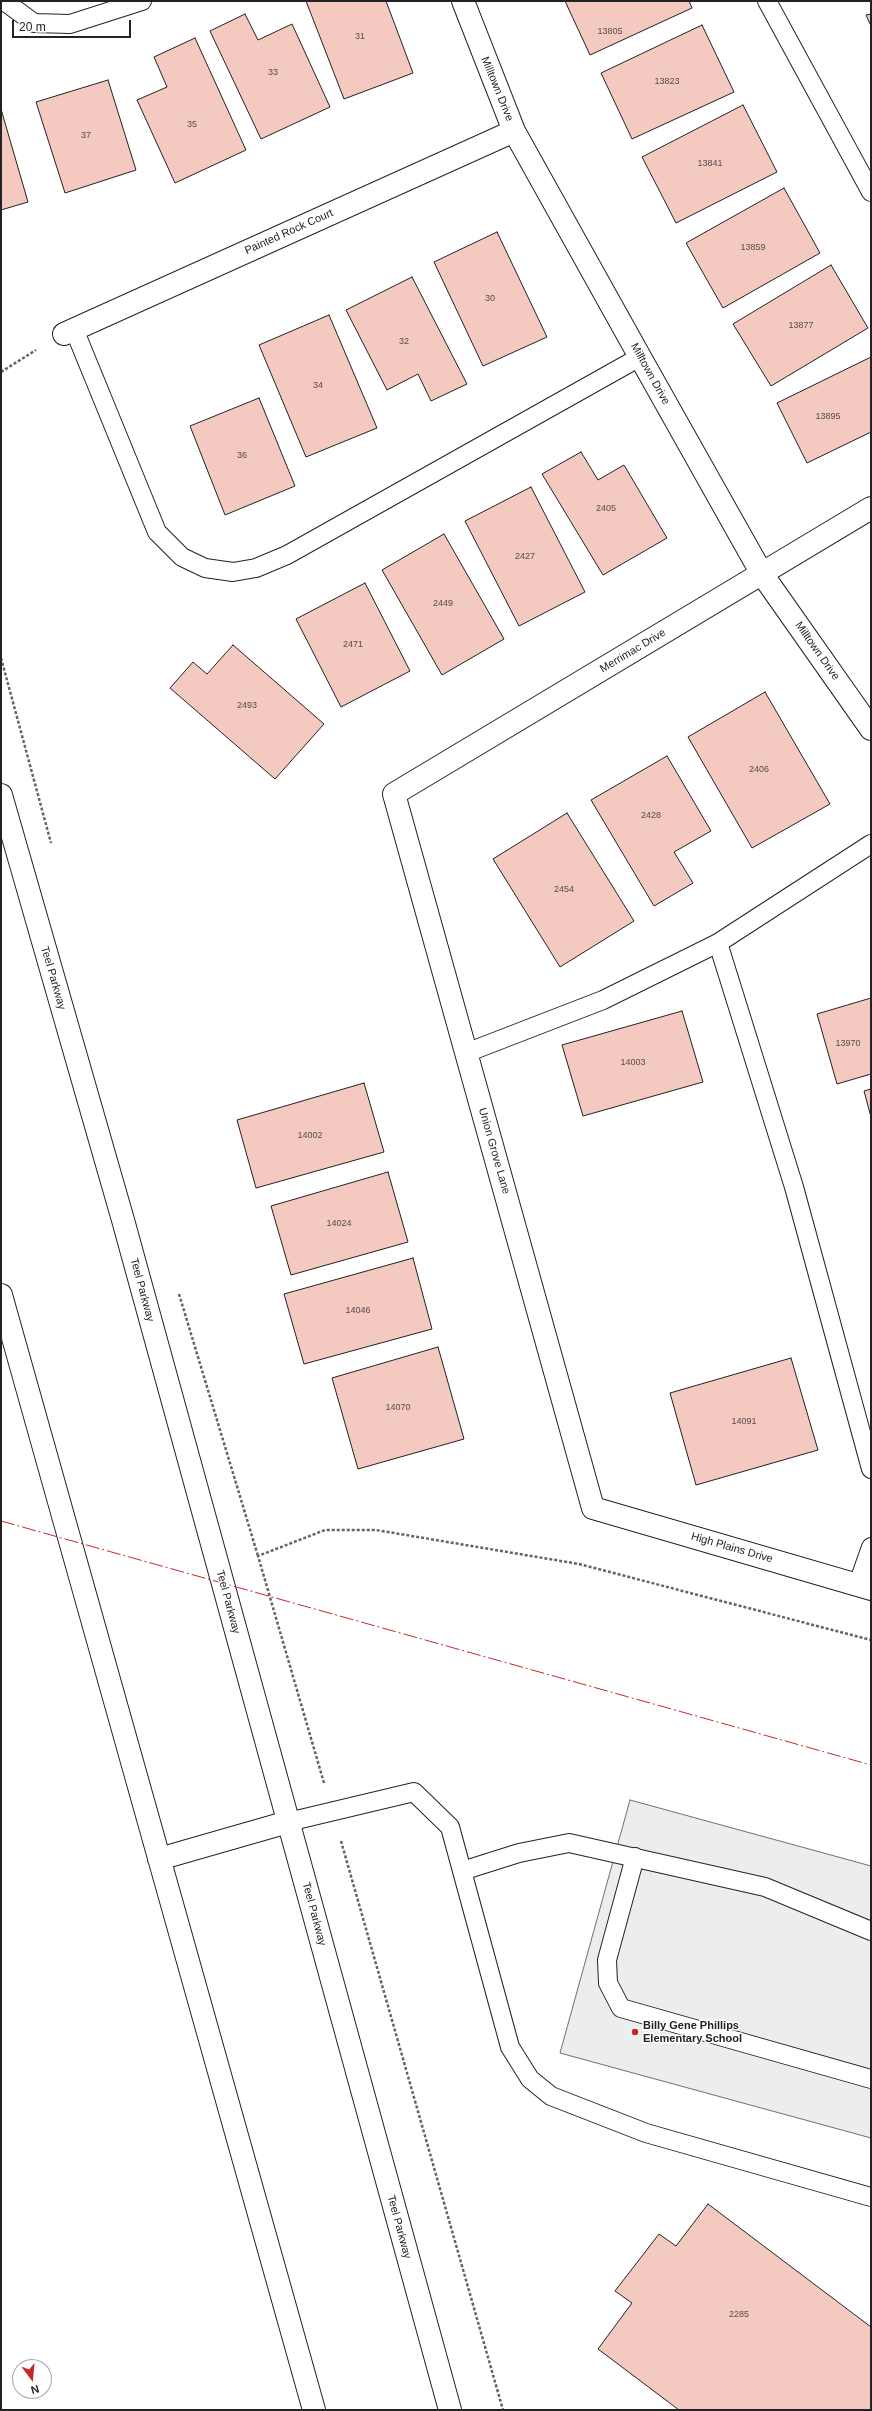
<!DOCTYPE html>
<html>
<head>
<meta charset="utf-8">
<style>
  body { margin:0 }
  #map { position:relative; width:872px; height:2411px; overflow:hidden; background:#fff; font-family:Helvetica,sans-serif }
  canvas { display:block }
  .frame { position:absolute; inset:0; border:2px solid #222; pointer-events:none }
  .north { position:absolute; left:12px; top:2359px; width:40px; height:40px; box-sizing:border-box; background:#fff; border:1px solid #a7a7a7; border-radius:50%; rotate:164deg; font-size:11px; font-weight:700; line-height:16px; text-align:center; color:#222 }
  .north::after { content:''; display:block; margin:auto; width:14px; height:18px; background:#c62828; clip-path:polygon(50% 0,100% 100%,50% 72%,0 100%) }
  .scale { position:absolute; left:12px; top:20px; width:119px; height:18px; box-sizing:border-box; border:2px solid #222; border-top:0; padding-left:5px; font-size:12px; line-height:14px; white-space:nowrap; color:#222; -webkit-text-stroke:3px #fff; paint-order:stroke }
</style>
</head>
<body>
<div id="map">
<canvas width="872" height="2411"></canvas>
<div class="frame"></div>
<div class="north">N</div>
<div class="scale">20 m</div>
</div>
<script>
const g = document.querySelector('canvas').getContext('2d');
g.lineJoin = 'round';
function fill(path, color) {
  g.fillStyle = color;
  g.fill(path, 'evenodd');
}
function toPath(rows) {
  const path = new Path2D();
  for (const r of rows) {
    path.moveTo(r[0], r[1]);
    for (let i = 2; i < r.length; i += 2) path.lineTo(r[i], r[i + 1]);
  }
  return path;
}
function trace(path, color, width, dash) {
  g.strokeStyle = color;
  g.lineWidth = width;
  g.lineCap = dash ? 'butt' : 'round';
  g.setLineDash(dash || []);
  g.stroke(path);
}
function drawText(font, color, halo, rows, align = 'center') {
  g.font = font + ' Helvetica,sans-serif';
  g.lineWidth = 3;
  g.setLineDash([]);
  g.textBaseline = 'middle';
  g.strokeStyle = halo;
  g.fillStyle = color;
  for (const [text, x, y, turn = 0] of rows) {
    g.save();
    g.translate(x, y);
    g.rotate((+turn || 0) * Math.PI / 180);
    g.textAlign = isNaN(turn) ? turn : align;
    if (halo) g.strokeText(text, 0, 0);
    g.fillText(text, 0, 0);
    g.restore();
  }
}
const parking = toPath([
  [630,1800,871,1866,871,2138,560,2053,630,1800]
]);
const building = toPath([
  [306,1,386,1,413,73,344,99,306,1],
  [565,1,689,1,692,8,590,55,565,1],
  [245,14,258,40,292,24,330,107,261,139,210,31,245,14],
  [871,14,871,26,866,15,871,14],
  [702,25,734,92,632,139,601,73,702,25],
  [195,38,246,150,175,183,137,100,167,87,154,57,195,38],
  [108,80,136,170,65,193,36,102,108,80],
  [743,105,777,172,676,223,642,157,743,105],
  [1,109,28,202,1,210,1,109],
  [784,188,820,253,723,308,686,243,784,188],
  [497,232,547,337,483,366,434,262,497,232],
  [831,265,868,328,771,386,733,324,831,265],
  [412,277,467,384,431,401,418,374,387,390,346,310,412,277],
  [329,315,377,428,306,457,259,345,329,315],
  [871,357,871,432,807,463,777,403,871,357],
  [259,398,295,486,225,515,190,426,259,398],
  [581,452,598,480,624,465,667,538,603,575,542,474,581,452],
  [531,487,585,592,519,626,465,521,531,487],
  [444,534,504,639,442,675,382,570,444,534],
  [365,583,410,671,341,707,296,619,365,583],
  [233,645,324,724,275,779,170,688,193,662,207,674,233,645],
  [765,692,830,804,752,848,688,737,765,692],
  [667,756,711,831,674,852,693,883,654,906,591,800,667,756],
  [567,813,634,921,560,967,493,859,567,813],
  [871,998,871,1074,837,1084,817,1014,871,998],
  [682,1011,703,1082,583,1116,562,1045,682,1011],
  [364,1083,384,1152,256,1188,237,1120,364,1083],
  [871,1089,871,1117,864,1091,871,1089],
  [388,1172,408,1242,291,1275,271,1206,388,1172],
  [413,1258,432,1329,304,1364,284,1294,413,1258],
  [438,1347,464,1439,358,1469,332,1378,438,1347],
  [791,1358,818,1450,696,1485,670,1393,791,1358],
  [708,2204,871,2327,871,2410,679,2410,598,2349,632,2303,615,2291,659,2234,676,2246,708,2204]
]);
const path = toPath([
  [1,372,36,350],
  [1,658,51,843],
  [179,1294,258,1556],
  [324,1783,258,1556,325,1530,376,1530,579,1564,871,1640],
  [341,1841,503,2410]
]);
const lane = toPath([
  [4,1,34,23,70,24,142,1],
  [767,1,871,192],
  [74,329,157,532,182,557,205,568,233,572,256,568,287,555,640,357],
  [718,943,794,1187,871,1469],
  [466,1053,603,1000,718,943,871,844],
  [858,1584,871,1547],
  [288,1822,414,1792,450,1827,510,2047,530,2079,551,2096,646,2133,871,2197],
  [635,1857,607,1960,608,1983,621,2008,871,2079],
  [462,1871,519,1853,569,1843,765,1887,871,1931]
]);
const street = toPath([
  [463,1,514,131,640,357,762,574,871,729],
  [64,334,514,131],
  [871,508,394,794,593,1508,871,1589]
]);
const secondary = toPath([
  [1,795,123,1220,450,2410],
  [1,1295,314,2410],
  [159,1859,288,1822]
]);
const power = toPath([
  [1,1521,871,1765]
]);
const markers = [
  [635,2032,4,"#c62828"]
];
const numberNames = [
  ["13805",610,32],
  ["31",360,37],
  ["33",273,73],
  ["13823",667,82],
  ["35",192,125],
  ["37",86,136],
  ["13841",710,164],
  ["13859",753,248],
  ["30",490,299],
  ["13877",801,326],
  ["32",404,342],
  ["34",318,386],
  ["13895",828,417],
  ["36",242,456],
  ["2405",606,509],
  ["2427",525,557],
  ["2449",443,604],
  ["2471",353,645],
  ["2493",247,706],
  ["2406",759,770],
  ["2428",651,816],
  ["2454",564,890],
  ["13970",848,1044],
  ["14003",633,1063],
  ["14002",310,1136],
  ["14024",339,1224],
  ["14046",358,1311],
  ["14070",398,1408],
  ["14091",744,1422],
  ["2285",739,2315]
];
const streetNames = [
  ["Milltown Drive",497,89,68],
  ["Painted Rock Court",289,232,-24],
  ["Milltown Drive",650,374,61],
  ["Merrimac Drive",633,651,-31],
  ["Milltown Drive",817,651,55],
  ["Teel Parkway",53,978,74],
  ["Union Grove Lane",494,1151,74],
  ["Teel Parkway",142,1290,75],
  ["High Plains Drive",732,1548,16],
  ["Teel Parkway",228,1602,75],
  ["Teel Parkway",314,1914,75],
  ["Teel Parkway",399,2227,75]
];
const poiNames = [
  ["Billy Gene Phillips",643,2026],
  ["Elementary School",643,2039]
];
fill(parking, '#ededed');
trace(parking, '#6f6f6f', 1);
fill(building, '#f3c9c0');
trace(building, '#222', 1);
trace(lane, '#222', 20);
trace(street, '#222', 24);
trace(secondary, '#222', 24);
trace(path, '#646464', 2.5, [3, 2]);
trace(lane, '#fff', 18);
trace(street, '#fff', 22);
trace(secondary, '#fff', 22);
trace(power, '#c62828', 1, [14, 3, 2, 3]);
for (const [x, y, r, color] of markers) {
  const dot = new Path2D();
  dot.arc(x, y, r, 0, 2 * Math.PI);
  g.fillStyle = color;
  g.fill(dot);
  trace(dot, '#fff', 1.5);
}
drawText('9px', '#564c4a', null, numberNames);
drawText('11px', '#222', '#fff', streetNames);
drawText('bold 11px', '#222', '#fff', poiNames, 'left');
</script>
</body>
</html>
